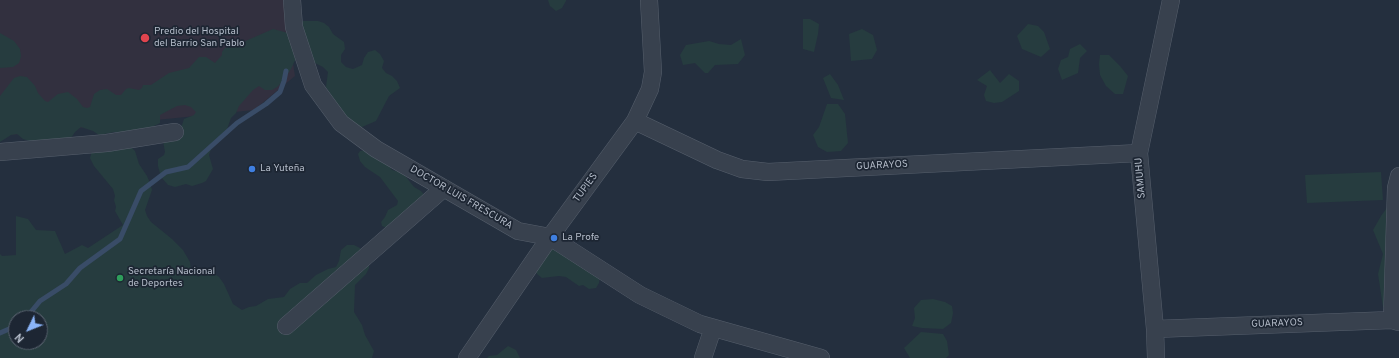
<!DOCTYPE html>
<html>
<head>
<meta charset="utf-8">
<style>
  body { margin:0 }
  #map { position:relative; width:1399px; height:358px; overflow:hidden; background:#242f3e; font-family:Overpass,sans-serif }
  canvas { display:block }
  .north { position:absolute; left:8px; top:310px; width:40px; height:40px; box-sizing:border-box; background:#1d2633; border:1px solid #59626f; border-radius:50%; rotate:227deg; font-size:11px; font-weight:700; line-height:16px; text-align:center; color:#b4bcc9 }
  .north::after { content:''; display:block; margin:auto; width:14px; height:18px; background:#8ab4f8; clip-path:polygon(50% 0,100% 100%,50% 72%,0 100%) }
</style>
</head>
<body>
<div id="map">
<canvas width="1399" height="358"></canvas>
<div class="north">N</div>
</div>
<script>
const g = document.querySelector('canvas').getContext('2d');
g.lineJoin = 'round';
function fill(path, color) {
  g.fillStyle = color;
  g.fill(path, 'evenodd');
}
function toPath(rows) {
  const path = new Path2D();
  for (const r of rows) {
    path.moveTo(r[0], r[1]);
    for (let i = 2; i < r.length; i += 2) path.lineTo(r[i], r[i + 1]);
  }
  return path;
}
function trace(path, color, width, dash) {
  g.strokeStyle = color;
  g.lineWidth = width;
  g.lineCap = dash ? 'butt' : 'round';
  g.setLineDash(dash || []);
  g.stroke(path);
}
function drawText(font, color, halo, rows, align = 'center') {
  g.font = font + ' Overpass,sans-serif';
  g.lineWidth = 3.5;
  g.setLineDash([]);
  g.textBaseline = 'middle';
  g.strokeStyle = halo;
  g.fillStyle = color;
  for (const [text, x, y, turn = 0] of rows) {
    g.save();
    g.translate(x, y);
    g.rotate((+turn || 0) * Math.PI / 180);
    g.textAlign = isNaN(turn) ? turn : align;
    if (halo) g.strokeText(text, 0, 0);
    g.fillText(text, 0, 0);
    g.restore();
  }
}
const medical = toPath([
  [0,0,283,0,295,76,254,110,0,136]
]);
const green = toPath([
  [548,0,566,0,566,1,562,8,556,11,550,6],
  [803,19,810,19,819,24,818,34,814,52,803,49],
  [303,21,318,21,324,23,329,27,333,34,344,42,345,49,341,55,341,62,346,67,353,69,362,65,364,58,368,52,375,50,380,54,384,61,382,68,386,73,392,76,397,81,400,88,389,96,376,121,362,127,355,127,349,123,326,87,328,72,323,67,309,60,298,26],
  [1028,24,1038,26,1044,32,1050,49,1041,57,1022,49,1017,36],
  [273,29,288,33,297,56,291,69,283,81,277,87,272,90,265,90,259,86,253,90,239,106,236,113,231,118,226,132,214,141,209,155,213,169,206,181,202,183,192,186,186,184,175,187,168,185,161,177,158,166,158,159,164,155,165,152,163,141,182,125,184,119,194,115,196,112,191,107,185,105,177,106,160,115,160,123,150,128,125,133,114,132,99,135,93,131,81,127,75,132,71,138,43,145,23,139,17,134,11,135,0,142,0,96,14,78,20,76,27,77,35,86,38,93,45,101,48,102,58,94,68,92,77,99,83,107,87,108,90,107,94,94,100,90,107,89,116,95,121,95,126,89,129,88,139,90,142,88,143,85,151,85,169,73,189,68,199,57,206,57,215,63,222,55,222,52,225,48,234,46],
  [862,29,873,35,877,50,872,59,851,61,849,34],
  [0,33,14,41,20,49,21,56,20,60,19,63,13,67,0,68],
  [741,39,745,55,738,64,715,65,708,73,705,73,695,63,683,65,680,55,686,45,709,41,719,44,731,45],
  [1080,44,1087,51,1080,58,1078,73,1062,80,1058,69,1061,60,1068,57,1070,49],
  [1100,55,1109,55,1120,66,1128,76,1123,94,1115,94,1106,86,1100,75,1099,64],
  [990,70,1000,83,1009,74,1019,81,1019,91,1002,102,994,103,986,101,984,95,987,86,977,80],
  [830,74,838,85,844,100,831,98,823,78],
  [827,104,838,104,845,114,848,143,841,151,827,152,818,147,813,135,819,127],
  [130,146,135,151,139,164,147,176,150,183,152,190,145,210,147,216,151,222,172,239,183,250,190,262,191,270,198,277,205,271,213,273,219,277,224,284,233,304,242,310,249,307,256,306,268,299,284,297,290,289,300,283,307,283,316,275,328,269,336,267,339,261,341,250,347,245,354,245,360,248,366,254,369,264,369,268,366,274,355,285,354,312,362,325,365,335,374,351,372,358,0,358,0,254,2,256,16,255,16,216,28,219,36,230,55,231,65,254,82,245,88,248,123,225,115,211,116,207,114,200,115,196,113,189,94,166,90,158,92,151],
  [16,318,40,318,40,342,16,342],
  [367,150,388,165,392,170,403,173,414,187,421,191,426,197,389,229,382,226,381,222,385,217,388,210,397,205,398,201,380,177,365,167,360,161,358,154,360,151],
  [1381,172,1383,200,1307,203,1305,175],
  [1399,191,1399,311,1383,307,1378,274,1383,254,1373,230,1381,216],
  [548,247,561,250,600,275,599,283,596,288,589,289,583,285,579,286,566,277,559,276,542,278,537,274,530,260],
  [933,299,945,302,952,306,953,313,951,323,943,329,922,328,912,326,915,318,914,308,921,300],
  [921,332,943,334,947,341,949,355,946,358,910,358,904,348],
  [508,346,516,350,520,358,487,358,489,356,497,355]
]);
const stream = toPath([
  [26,318,40,301,66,284,80,268,120,239,141,191,166,172,188,167,237,123,266,104,280,92,284,81,286,71],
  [0,333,16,326]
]);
const street = toPath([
  [292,0,294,27,313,85,341,123,376,149,518,231,550,237,640,295,700,324,821,358],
  [635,121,717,160,742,169,768,172,1139,153],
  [0,152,107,143,175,132],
  [1392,320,1396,188,1399,176],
  [286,326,444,188],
  [1155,329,1392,320,1399,322],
  [467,358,550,237,635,121,650,89,653,72,649,0],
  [703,358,713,328],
  [1156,358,1155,329,1139,153,1171,0]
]);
const markers = [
  [145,38,5,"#e0444e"],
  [252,169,4,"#3f7fe0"],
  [554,238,4,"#3f7fe0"],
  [120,278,4,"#2e9e5b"]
];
const poiNames = [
  ["Predio del Hospital",154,32],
  ["del Barrio San Pablo",154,44],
  ["La Yuteña",260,169],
  ["La Profe",562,238],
  ["Secretaría Nacional",128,272],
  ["de Deportes",128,284]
];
const streetNames = [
  ["GUARAYOS",882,166,-3],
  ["SAMUHU",1141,178,-95],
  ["TUPIES",586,188,-54],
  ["DOCTOR LUIS FRESCURA",461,198,30],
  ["GUARAYOS",1277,324,-2]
];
fill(medical, '#32303f');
fill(green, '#263c3f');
trace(stream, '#394c67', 5);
trace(street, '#565f6c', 18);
trace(street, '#38414e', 17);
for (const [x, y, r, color] of markers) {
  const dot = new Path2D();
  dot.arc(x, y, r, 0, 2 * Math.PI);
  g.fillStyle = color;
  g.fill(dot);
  trace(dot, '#1d2633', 1.5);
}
drawText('10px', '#b4bcc9', '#1d2633', poiNames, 'left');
drawText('10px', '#b4bcc9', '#1d2633', streetNames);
</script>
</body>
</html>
